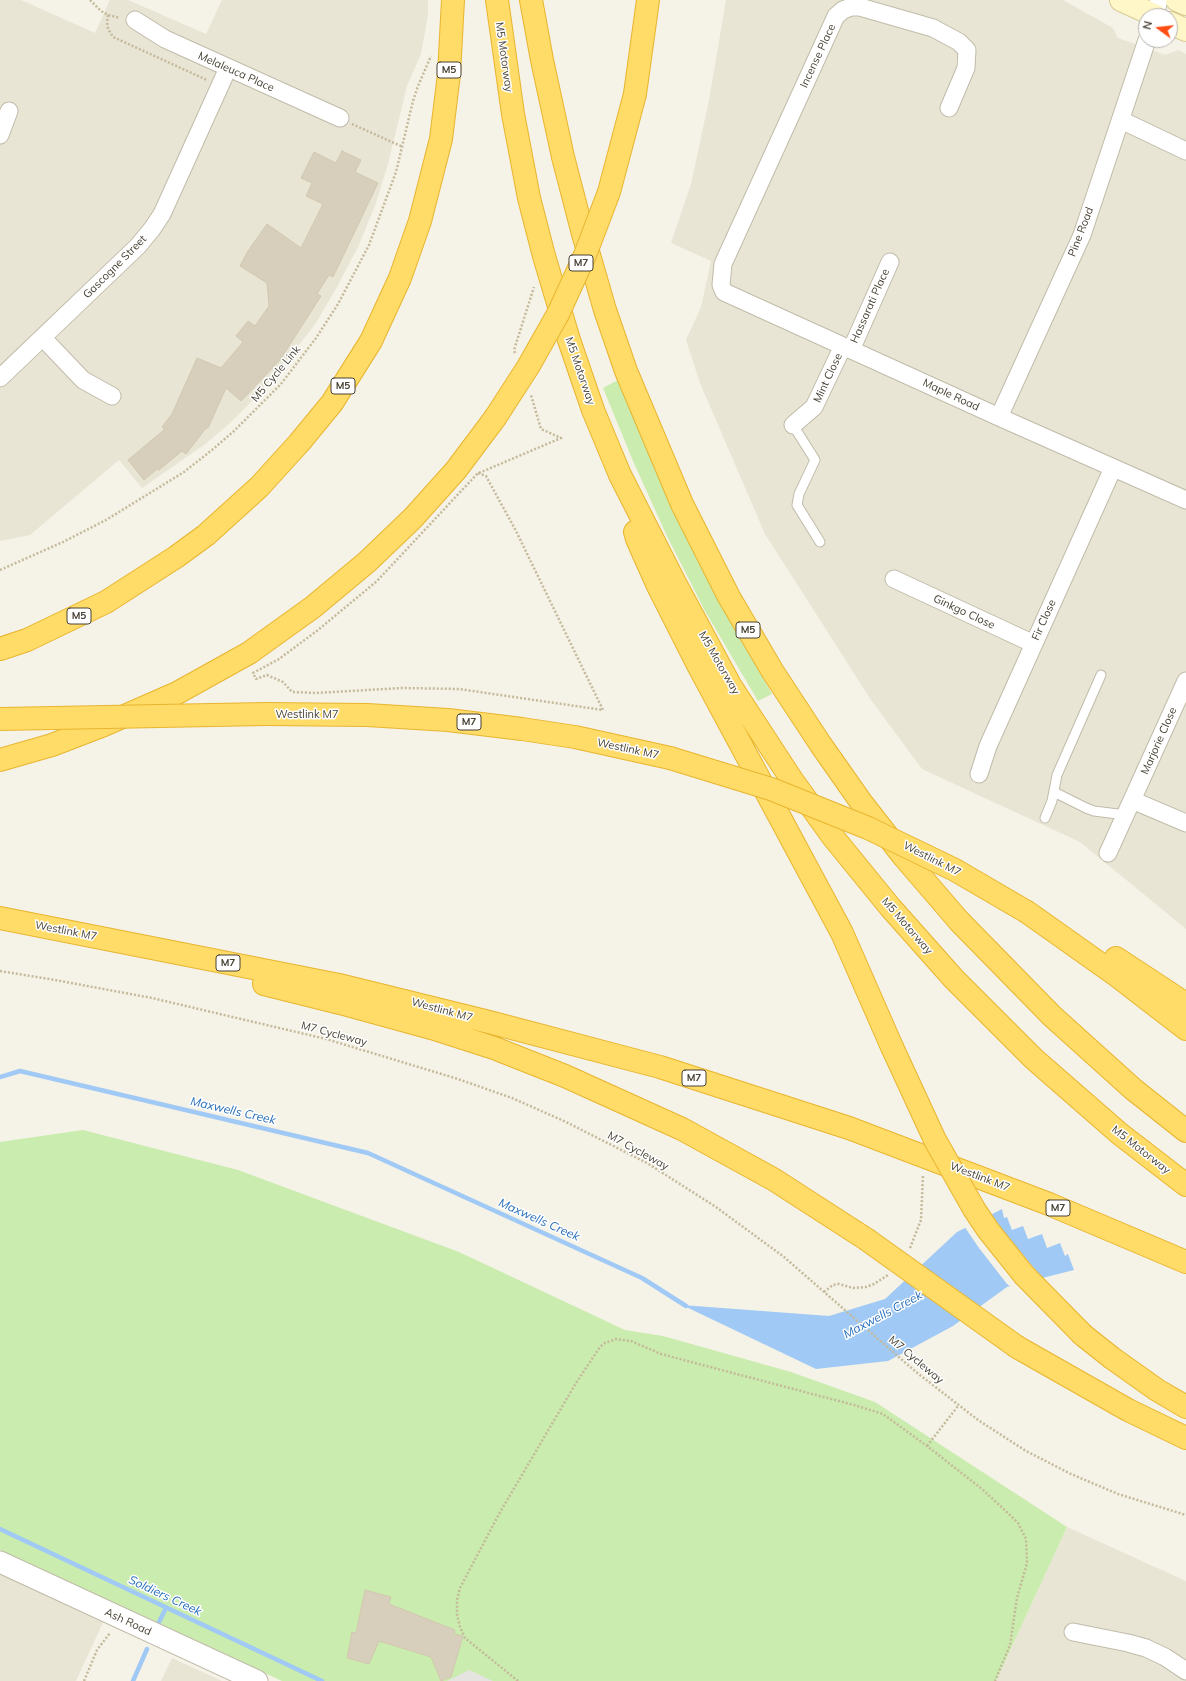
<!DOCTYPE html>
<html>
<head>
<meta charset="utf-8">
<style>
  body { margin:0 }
  #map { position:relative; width:1186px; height:1681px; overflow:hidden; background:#f5f2e7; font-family:Mulish,sans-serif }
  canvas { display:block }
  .north { position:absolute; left:1138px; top:8px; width:40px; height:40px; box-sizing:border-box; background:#fff; border:1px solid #b6b4af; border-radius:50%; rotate:285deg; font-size:11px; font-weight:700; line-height:16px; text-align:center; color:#494336 }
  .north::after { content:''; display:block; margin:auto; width:14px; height:18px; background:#ff4d14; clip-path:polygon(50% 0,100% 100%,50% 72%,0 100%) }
</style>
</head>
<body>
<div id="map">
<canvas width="1186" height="1681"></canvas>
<div class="north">N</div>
</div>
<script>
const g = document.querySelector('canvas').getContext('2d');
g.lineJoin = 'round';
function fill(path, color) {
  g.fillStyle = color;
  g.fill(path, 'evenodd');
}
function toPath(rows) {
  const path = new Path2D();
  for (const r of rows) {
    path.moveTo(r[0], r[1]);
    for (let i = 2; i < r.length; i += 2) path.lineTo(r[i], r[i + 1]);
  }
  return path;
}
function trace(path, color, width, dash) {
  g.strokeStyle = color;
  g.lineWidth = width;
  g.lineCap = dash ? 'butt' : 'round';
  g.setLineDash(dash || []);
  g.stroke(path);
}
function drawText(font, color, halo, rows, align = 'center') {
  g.font = font + ' Mulish,sans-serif';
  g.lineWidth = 3;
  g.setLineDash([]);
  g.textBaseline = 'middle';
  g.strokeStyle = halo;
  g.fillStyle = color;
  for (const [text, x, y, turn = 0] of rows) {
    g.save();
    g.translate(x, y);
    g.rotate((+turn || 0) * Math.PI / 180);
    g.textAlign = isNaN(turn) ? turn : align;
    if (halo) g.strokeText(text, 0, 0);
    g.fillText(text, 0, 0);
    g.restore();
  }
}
const residential = toPath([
  [0,0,21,0,95,33,110,0,128,0,206,34,222,0,428,0,428,15,421,54,407,86,388,164,375,206,358,247,337,287,316,323,288,359,253,400,229,424,204,445,142,488,119,460,30,535,0,541],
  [726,0,1063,0,1113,28,1118,38,1165,55,1178,50,1186,54,1186,929,1080,842,922,769,871,700,765,534,700,383,686,340,701,307,711,261,671,243,691,184,709,100],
  [1067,1527,1186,1581,1186,1681,996,1681],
  [0,1550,112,1603,76,1681,0,1681],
  [172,1658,222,1681,161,1681]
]);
const green = toPath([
  [618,380,661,482,697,560,772,694,758,701,705,611,666,534,633,461,603,388],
  [83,1130,238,1170,459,1252,625,1330,663,1336,791,1372,875,1402,1067,1527,996,1681,282,1681,0,1550,0,1142]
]);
const parking = toPath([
  [469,1670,493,1681,447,1681]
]);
const water = toPath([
  [1002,1209,1004,1218,1007,1217,1012,1230,1023,1226,1028,1239,1042,1234,1047,1248,1060,1243,1065,1256,1068,1254,1074,1270,1007,1287,953,1326,888,1361,816,1369,682,1305,829,1316,885,1299,957,1232]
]);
const pier = toPath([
  [990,1212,1004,1232,1044,1280,1012,1288,1007,1284,979,1248,964,1226]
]);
const stream = toPath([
  [0,1077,20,1071,368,1153,642,1278,686,1306],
  [0,1529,322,1681],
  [159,1622,166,1608],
  [133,1681,147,1649]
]);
const building = toPath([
  [342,151,361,160,355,172,378,183,333,277,329,275,317,294,321,296,280,360,241,401,226,388,208,428,206,428,186,454,182,451,159,470,157,469,144,480,128,460,165,429,162,427,172,414,197,358,221,368,243,342,236,336,248,321,255,326,269,306,267,283,240,266,248,251,267,224,301,248,323,204,306,196,312,183,301,178,314,152,336,163,342,151],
  [365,1590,391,1597,389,1604,455,1630,454,1634,463,1636,451,1677,441,1681,431,1657,379,1641,369,1664,347,1658,352,1632,356,1633,365,1590]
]);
const path = toPath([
  [90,0,101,11,108,15,120,18],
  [108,15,107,22,108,29,113,37,207,80],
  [352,124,403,147],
  [515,353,514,350,534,287],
  [478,473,486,476,516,531,603,710,459,689,402,688,316,693,292,692,283,682,267,675,256,679,253,673,279,659,318,630,377,581,478,473],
  [479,473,561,438,541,429,531,395],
  [0,570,63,542,106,520,184,472,212,450,234,431,281,384,316,338,338,304,369,245,396,172,413,101,418,86,431,56],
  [0,971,55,980,152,998,326,1039,458,1079,512,1098,564,1121,647,1163,716,1207,784,1257,916,1372,978,1420,1026,1451,1071,1474,1118,1494,1186,1515],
  [910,1248,921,1220,923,1175],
  [824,1292,833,1285,839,1284,853,1288,866,1287,874,1284,888,1275],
  [927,1446,958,1406],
  [84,1681,97,1650,110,1633],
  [518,1681,465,1638,460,1627,457,1615,457,1600,460,1588,499,1514,576,1383,600,1347,605,1343,616,1339,631,1341,661,1354,854,1405,883,1414,927,1446,982,1489,1009,1514,1018,1523,1026,1539,1027,1563,1017,1598,1010,1645,995,1681]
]);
const service = toPath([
  [793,425,815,460,799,494,797,505,820,542],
  [1054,792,1086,808,1094,811,1118,814,1125,817],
  [1045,818,1052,801,1057,775,1101,675]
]);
const minor = toPath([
  [1155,16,1159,0],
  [135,20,165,39,340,118],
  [949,108,966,68,967,50,959,42,933,28,860,7,851,7,843,10,836,16,723,264,721,285,724,292,999,417,1186,500],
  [1121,120,1186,151],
  [0,135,9,111],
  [43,338,83,380,112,396],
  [851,350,890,262],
  [0,378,138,246,152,229,162,214,228,68],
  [999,417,1082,235,1147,40],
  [793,425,814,407,843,346],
  [894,579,1034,644],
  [979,774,988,746,1113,468],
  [1132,800,1186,823],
  [1108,853,1186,681],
  [1073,1632,1128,1643,1146,1648,1165,1657,1186,1671]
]);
const tertiary = toPath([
  [0,1562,257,1681]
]);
const secondary = toPath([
  [1121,0,1156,16],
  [1177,0,1186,4],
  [1170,23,1186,30]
]);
const motorway = toPath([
  [497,0,513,114,529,198,544,256,569,340,593,410,620,475,675,583,730,685,792,780,833,837,890,907,954,979,1034,1059,1120,1134,1186,1185],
  [531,0,542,60,563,157,583,234,605,310,626,371,682,504,729,597,773,672,821,745,861,802,904,857,959,921,1052,1016,1133,1089,1186,1131],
  [635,94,648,0],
  [635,532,637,539,658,586,698,665,842,933,892,1047],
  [0,649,27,640,106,602,176,557,206,535,259,487,299,443,332,403,371,341,400,278,420,221,441,139,449,74,453,0],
  [266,714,367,715,448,720,522,729,575,737,670,758],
  [0,760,52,745,104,725,177,693,249,653,313,607,367,562,413,518,456,470,495,418],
  [1027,912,1116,975,1186,1029],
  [0,918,339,985,489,1022,660,1067,849,1128,1049,1204,1186,1262],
  [1116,958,1186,1004],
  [264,984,340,1003,438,1030,494,1048,565,1076,682,1129,773,1179,866,1239],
  [1083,1335,1112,1358,1157,1390,1186,1407],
  [1017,1347,1128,1410,1186,1438]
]);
const motorwayBridge = toPath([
  [495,418,528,367,558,314,585,255,609,192,635,94],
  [0,719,266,714],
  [670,758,771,789,868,828,955,870,1027,912],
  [892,1047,935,1140,974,1209,988,1230,1024,1275,1083,1335],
  [866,1239,1017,1347]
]);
const shields = [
  [449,70,24],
  [581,263,24],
  [343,386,24],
  [79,616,24],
  [748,630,24],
  [469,722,24],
  [228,963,24],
  [694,1078,24],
  [1058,1208,24]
];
const shieldNames = [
  ["M5",449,70],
  ["M7",581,263],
  ["M5",343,386],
  ["M5",79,616],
  ["M5",748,630],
  ["M7",469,722],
  ["M7",228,963],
  ["M7",694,1078],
  ["M7",1058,1208]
];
const streetNames = [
  ["Incense Place",818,56,-65],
  ["M5 Motorway",504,57,82],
  ["Melaleuca Place",236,72,24],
  ["Pine Road",1081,232,-69],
  ["Gascogne Street",115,267,-45],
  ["Hassarati Place",870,306,-66],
  ["M5 Motorway",580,371,71],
  ["M5 Cycle Link",276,374,-50],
  ["Mint Close",828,378,-65],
  ["Maple Road",951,395,25],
  ["Ginkgo Close",964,612,25],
  ["Fir Close",1044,620,-66],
  ["M5 Motorway",719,663,60],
  ["Westlink M7",307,715],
  ["Marjorie Close",1159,741,-66],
  ["Westlink M7",628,749,12],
  ["Westlink M7",932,859,27],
  ["M5 Motorway",907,926,49],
  ["Westlink M7",66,931,11],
  ["Westlink M7",442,1010,15],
  ["M7 Cycleway",334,1034,15],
  ["M5 Motorway",1141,1150,38],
  ["M7 Cycleway",638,1151,29],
  ["Westlink M7",980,1177,21],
  ["M7 Cycleway",916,1360,40],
  ["Ash Road",128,1622,25]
];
const waterNames = [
  ["Maxwells Creek",233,1111,13],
  ["Maxwells Creek",539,1220,24],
  ["Maxwells Creek",883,1315,-28],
  ["Soldiers Creek",165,1596,25]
];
fill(residential, '#e9e5d5');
fill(green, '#caecae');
fill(parking, '#e6e4e0');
fill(water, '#a0caf5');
fill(pier, '#f5f2e7');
trace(stream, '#a0caf5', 4.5);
fill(building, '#d7cfbc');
trace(building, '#d2c8af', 1);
trace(service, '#c1bba9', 11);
trace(minor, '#c1bba9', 19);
trace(tertiary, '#c1bba9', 23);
trace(secondary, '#d8cc94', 24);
trace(motorway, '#e8b52f', 24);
trace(path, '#c4b99a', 2.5, [2, 2]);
trace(service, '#fff', 9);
trace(minor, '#fff', 17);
trace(tertiary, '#fff', 21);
trace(secondary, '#fff7c7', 22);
trace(motorway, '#ffdb68', 22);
trace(motorwayBridge, '#e8b52f', 24, []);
trace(motorwayBridge, '#ffdb68', 22);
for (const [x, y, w] of shields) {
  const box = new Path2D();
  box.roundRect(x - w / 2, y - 8, w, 16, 3);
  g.fillStyle = '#fff';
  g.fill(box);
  trace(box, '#494336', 1);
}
drawText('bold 10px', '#494336', null, shieldNames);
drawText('11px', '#494336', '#fff', streetNames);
drawText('italic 12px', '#276fbc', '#fff', waterNames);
</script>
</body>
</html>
